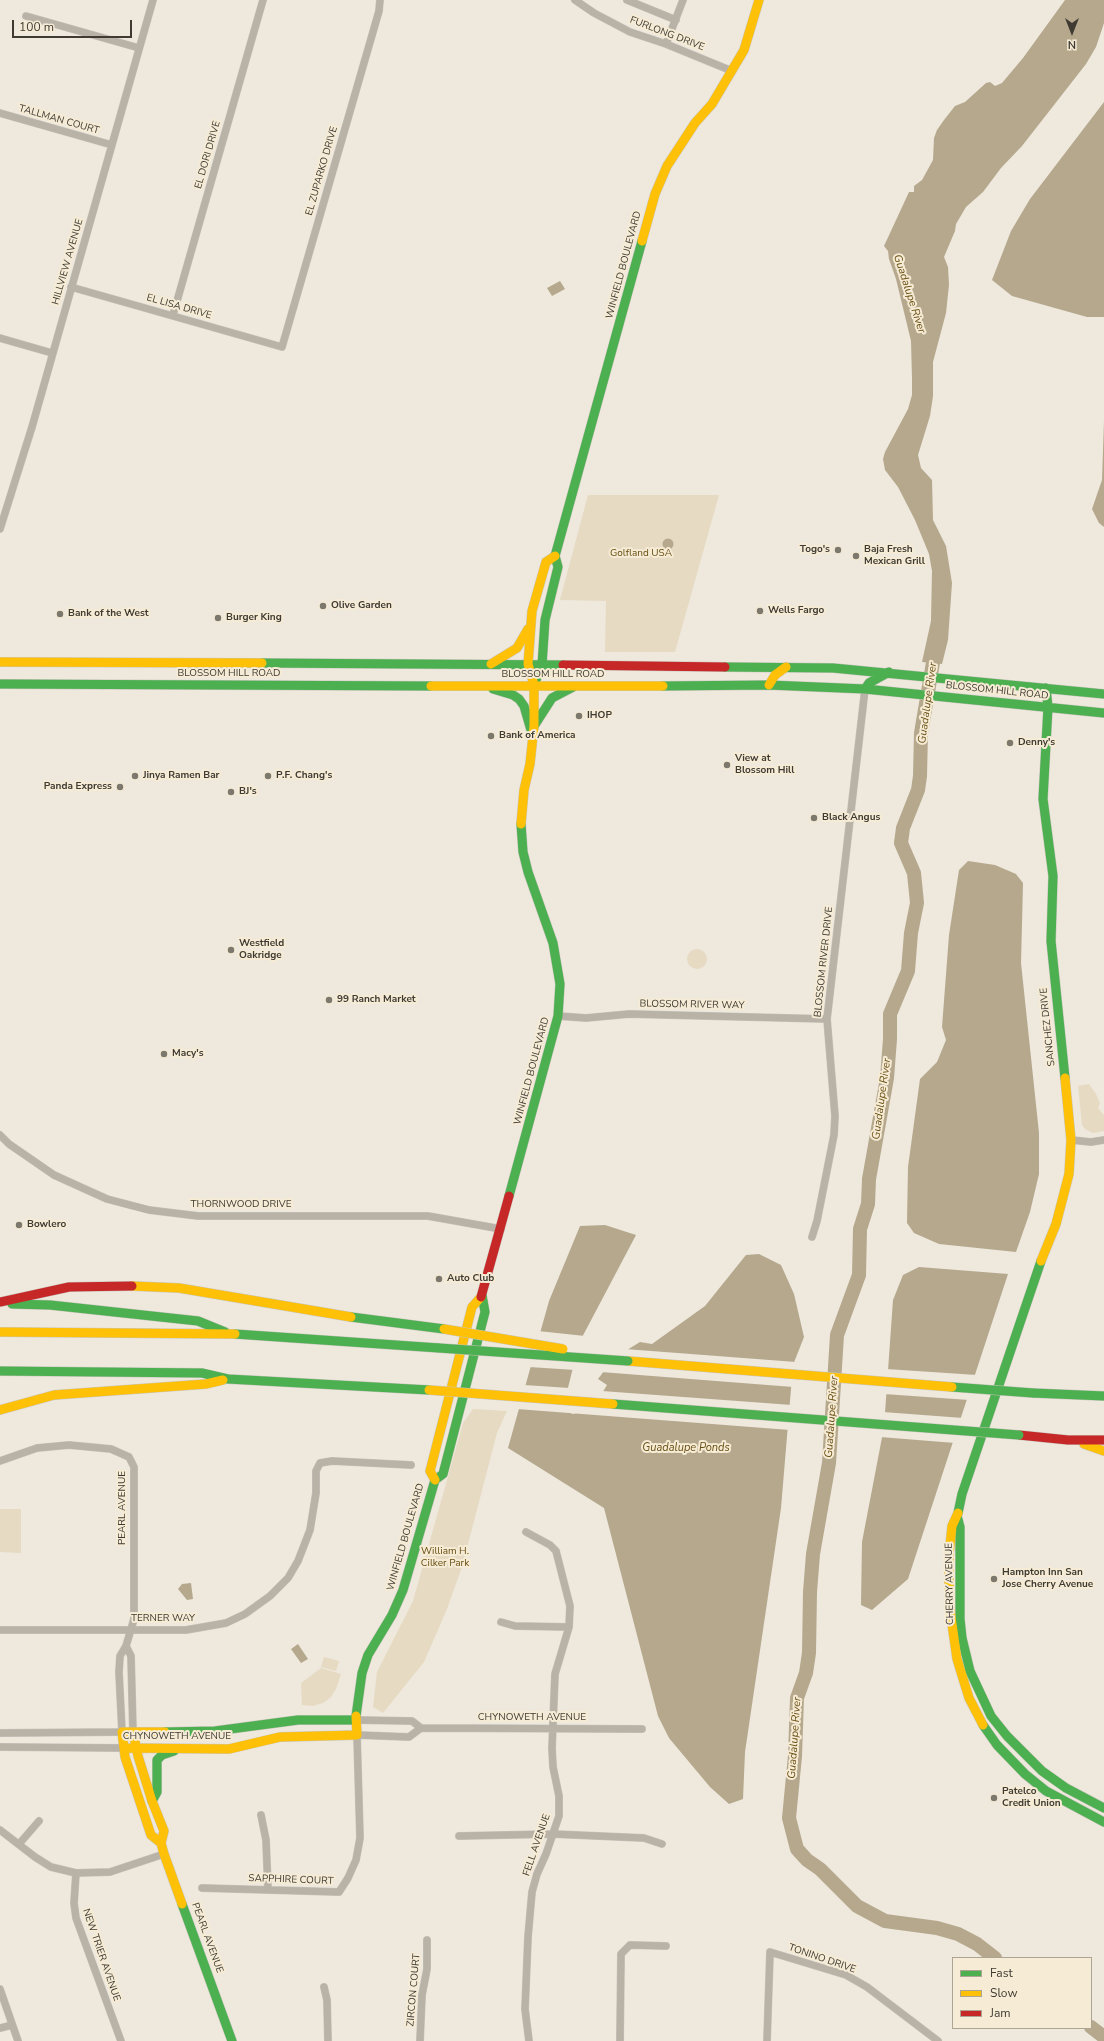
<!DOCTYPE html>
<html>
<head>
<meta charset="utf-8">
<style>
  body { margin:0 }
  #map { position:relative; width:1104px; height:2041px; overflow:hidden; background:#eee8dd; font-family:"Nunito Sans",sans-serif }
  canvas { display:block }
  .legend { position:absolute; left:952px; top:1957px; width:140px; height:72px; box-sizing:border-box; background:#f6ebd5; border:1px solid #ada594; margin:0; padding:5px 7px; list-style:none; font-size:12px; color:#3f3b33 }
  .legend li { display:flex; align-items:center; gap:8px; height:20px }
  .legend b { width:20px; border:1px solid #ada594 }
  .north { position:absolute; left:1052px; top:12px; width:40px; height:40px; -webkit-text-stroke:3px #f6ebd5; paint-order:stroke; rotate:180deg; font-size:11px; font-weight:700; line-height:16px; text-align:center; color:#3f3b33 }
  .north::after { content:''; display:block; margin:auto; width:14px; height:18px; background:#3f3b33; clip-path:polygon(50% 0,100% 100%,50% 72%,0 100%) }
  .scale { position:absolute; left:12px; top:20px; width:120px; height:18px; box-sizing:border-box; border:2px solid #3f3b33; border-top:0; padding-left:5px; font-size:12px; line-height:14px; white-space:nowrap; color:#3f3b33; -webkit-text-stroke:3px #f6ebd5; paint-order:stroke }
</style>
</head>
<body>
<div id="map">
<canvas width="1104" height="2041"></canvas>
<ul class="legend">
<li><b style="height:5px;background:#4caf50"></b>Fast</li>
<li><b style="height:5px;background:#ffc107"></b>Slow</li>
<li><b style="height:5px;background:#c62828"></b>Jam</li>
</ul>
<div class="north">N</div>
<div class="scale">100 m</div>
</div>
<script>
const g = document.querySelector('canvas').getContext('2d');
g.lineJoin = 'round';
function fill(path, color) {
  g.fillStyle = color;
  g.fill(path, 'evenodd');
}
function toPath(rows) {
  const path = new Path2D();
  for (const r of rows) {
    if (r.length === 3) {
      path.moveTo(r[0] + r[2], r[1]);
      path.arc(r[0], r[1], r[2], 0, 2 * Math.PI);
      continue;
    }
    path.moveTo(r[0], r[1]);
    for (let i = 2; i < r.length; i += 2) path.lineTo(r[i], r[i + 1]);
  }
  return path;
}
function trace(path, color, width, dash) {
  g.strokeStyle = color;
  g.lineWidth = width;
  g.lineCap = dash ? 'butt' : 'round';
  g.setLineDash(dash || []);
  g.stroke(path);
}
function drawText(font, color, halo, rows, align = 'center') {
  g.font = font + ' "Nunito Sans",sans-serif';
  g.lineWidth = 4;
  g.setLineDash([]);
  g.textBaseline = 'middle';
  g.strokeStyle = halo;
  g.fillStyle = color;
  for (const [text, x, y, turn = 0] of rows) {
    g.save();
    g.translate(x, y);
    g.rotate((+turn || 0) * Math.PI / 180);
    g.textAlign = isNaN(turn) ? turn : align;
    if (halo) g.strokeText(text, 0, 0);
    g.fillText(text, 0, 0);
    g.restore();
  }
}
const green = toPath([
  [588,495,719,495,675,652,605,652,606,601,560,600],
  [697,959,10],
  [1089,1084,1096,1094,1100,1103,1098,1108,1104,1115,1104,1131,1093,1133,1085,1129,1082,1125,1078,1086],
  [473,1409,507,1411,497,1433,462,1567,447,1609,424,1662,383,1713,373,1707,377,1672,413,1601,463,1423],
  [0,1509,21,1509,21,1553,0,1552],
  [324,1657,339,1661,336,1671,321,1667],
  [321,1668,341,1674,336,1689,331,1697,323,1703,313,1706,302,1705,301,1683]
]);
const water = toPath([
  [1065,0,1104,0,1104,23,1096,47,1086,64,1022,146,1001,168,983,192,966,207,956,224,955,231,944,257,948,267,949,285,946,313,933,362,933,396,930,416,918,455,921,468,932,480,933,520,946,546,952,583,948,640,942,664,922,662,931,621,932,571,929,554,915,520,898,487,885,470,883,459,885,452,908,409,912,395,912,378,911,341,896,279,889,259,888,251,884,246,909,192,914,192,914,186,922,180,933,160,934,138,937,130,944,120,955,106,965,102,986,83,990,82,995,86,1002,83,1023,58],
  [1104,102,1104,317,1087,317,1012,296,992,280,1011,231,1030,199],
  [560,281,565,289,552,296,547,288],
  [1104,421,1104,527,1099,523,1092,509,1102,480],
  [668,544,5.5],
  [968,861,995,865,1016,874,1023,883,1021,963,1039,1133,1039,1174,1030,1212,1016,1252,939,1244,914,1233,907,1223,908,1167,920,1079,937,1062,946,1040,942,1027,949,935,959,870],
  [605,1225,636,1235,579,1343,565,1400,572,1414,582,1412,601,1395,607,1385,598,1379,614,1358,640,1342,652,1344,705,1306,746,1255,759,1254,781,1265,794,1294,804,1337,793,1365,781,1508,745,1752,743,1799,729,1804,710,1787,669,1738,658,1716,604,1508,508,1448,549,1301,580,1226],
  [919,1267,1008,1274,908,1579,872,1610,861,1605,862,1542,884,1427,893,1300,903,1275],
  [191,1583,193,1599,187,1600,178,1589,182,1584],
  [298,1644,308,1659,301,1663,291,1649]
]);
const pier = toPath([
  [538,1331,585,1336,581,1344,575,1370,529,1367],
  [625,1349,796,1362,793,1387,601,1372,613,1356],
  [886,1369,977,1375,969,1400,884,1394],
  [524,1385,570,1388,567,1400,573,1412,581,1410,602,1391,792,1405,790,1430,517,1409],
  [883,1412,963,1418,955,1443,880,1437]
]);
const river = toPath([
  [936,645,921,733,920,776,918,790,903,828,901,843,914,873,917,903,911,933,908,971,890,1014,890,1039,887,1078,869,1179,868,1204,860,1229,859,1275,837,1335,829,1463,813,1554,810,1592,809,1653,806,1673,797,1698,795,1756,789,1818,797,1849,807,1860,820,1869,857,1906,885,1921,937,1928,958,1934,977,1944,995,1958],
  [1091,2027,1104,2037]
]);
const street = toPath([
  [575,0,594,13,630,32,666,44,732,71],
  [627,0,676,20],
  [26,16,139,48],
  [666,44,683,0],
  [0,113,112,145],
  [71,287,282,347,379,11,380,0],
  [173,315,263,0],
  [0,338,52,353],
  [0,529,32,427,153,0],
  [558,1016,586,1018,629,1014,827,1019],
  [0,1135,9,1144,54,1175,107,1199,149,1210,198,1216,428,1216,501,1229],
  [1071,1140,1091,1142,1104,1140],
  [812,1237,817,1221,834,1135,835,1116,827,1019,865,689],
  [0,1461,37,1448,69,1445,111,1449,129,1457,134,1467,134,1619,126,1646,120,1656,119,1672,122,1732,0,1733],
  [526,1532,550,1545,556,1551,570,1606,569,1627,555,1674,552,1748,553,1767,559,1796,559,1816,546,1854,537,1874,532,1892,528,1937,525,2009,529,2041],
  [501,1622,515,1626,569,1627],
  [0,1630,186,1630,226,1623,245,1614,270,1596,288,1578,298,1561,310,1530,316,1493,316,1471,320,1463,332,1461,411,1465],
  [126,1646,131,1656,133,1732],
  [355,1720,412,1721,421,1728,642,1729],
  [0,1747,124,1748],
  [261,1815,266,1840,268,1889],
  [0,1830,35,1857,51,1867,76,1873,110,1872,164,1854],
  [459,1836,553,1834,644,1838,662,1844],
  [19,1844,39,1821],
  [76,1873,74,1903,76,1918,121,2041],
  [202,1888,339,1892,348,1878,356,1860,360,1838,357,1735,409,1737,421,1728],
  [324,1987,327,2000,328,2041],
  [0,1989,18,2041],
  [0,2028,12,2025],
  [420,2041,422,1995,427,1969,427,1940],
  [620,2041,621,1954,630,1945,666,1946],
  [767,2041,770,1952,846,1975,867,1987,938,2041]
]);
const fast = toPath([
  [262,663,563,665],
  [725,667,833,668,1104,694],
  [0,684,431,686],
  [534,685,542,665,545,620,558,567,555,556,642,241],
  [663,686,769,685,865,689,1104,713],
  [1046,688,1048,707,1043,799,1053,876,1051,941,1065,1078],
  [493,689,513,695,519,699,524,706,531,730],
  [865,689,869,683,889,672],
  [534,726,552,698,573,687],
  [509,1196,558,1016,560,984,553,943,528,872,523,852,521,824],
  [12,1304,50,1305,198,1321,225,1332],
  [351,1317,444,1329],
  [235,1334,439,1348],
  [0,1371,202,1373,228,1379,429,1390],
  [1033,1393,1104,1396],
  [958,1513,962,1494,1041,1261],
  [957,1516,960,1527,960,1619,962,1638,970,1671,991,1716,1007,1736,1042,1771,1066,1788,1104,1808],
  [356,1716,362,1673,368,1655,392,1615,403,1590,435,1480,443,1474,485,1312,482,1295],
  [983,1725,997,1745,1025,1774,1046,1791,1104,1822],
  [165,1732,215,1731,298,1720,355,1720],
  [152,1801,157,1792,157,1760,162,1755,174,1751],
  [182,1904,232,2041]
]);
const slow = toPath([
  [642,241,655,194,667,166,695,123,712,104,744,50,759,0],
  [0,662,262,663],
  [491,664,517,648,528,629],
  [769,685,775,675,786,667],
  [431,686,663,686],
  [521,824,524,790,530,764,534,726,534,685,528,664,532,611,546,562,555,556],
  [1041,1261,1056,1224,1069,1174,1071,1140,1065,1078],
  [132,1286,179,1288,351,1317],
  [0,1332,235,1334],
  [628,1361,790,1374],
  [0,1410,54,1395,206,1384,223,1380],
  [1084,1444,1104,1451],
  [435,1480,430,1471,472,1307,481,1297],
  [958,1513,952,1526,949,1555,949,1603,957,1659,969,1698,983,1725],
  [133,1732,138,1756,152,1801,164,1831,161,1843,164,1854,182,1904],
  [124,1748,229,1749,280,1737,357,1735,356,1716],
  [161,1843,151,1835,125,1757,122,1732,165,1732]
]);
const jam = toPath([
  [563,665,725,667],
  [481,1297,509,1196],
  [0,1302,69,1287,132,1286],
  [1019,1435,1068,1440,1104,1440]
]);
const fastBridge = toPath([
  [439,1348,628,1361],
  [952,1387,1033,1393],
  [613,1404,1019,1435]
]);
const slowBridge = toPath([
  [444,1329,563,1349],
  [790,1374,952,1387],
  [429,1390,613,1404]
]);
const markers = [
  [838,550,4,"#7c786e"],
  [856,556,4,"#7c786e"],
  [323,606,4,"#7c786e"],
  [760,611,4,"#7c786e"],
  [60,614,4,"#7c786e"],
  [218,618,4,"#7c786e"],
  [579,716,4,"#7c786e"],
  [491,736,4,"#7c786e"],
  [1010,743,4,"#7c786e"],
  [727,765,4,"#7c786e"],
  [135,776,4,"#7c786e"],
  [268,776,4,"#7c786e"],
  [120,787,4,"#7c786e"],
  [231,792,4,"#7c786e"],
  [814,818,4,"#7c786e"],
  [231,950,4,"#7c786e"],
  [329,1000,4,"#7c786e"],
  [164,1054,4,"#7c786e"],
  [19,1225,4,"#7c786e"],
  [439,1279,4,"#7c786e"],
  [994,1579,4,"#7c786e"],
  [994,1798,4,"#7c786e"]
];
const streetNames = [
  ["FURLONG DRIVE",667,34,21],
  ["TALLMAN COURT",59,120,16],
  ["EL DORI DRIVE",208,155,-74],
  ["EL ZUPARKO DRIVE",322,171,-74],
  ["HILLVIEW AVENUE",68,262,-74],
  ["WINFIELD BOULEVARD",624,265,-75],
  ["EL LISA DRIVE",179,307,16],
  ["BLOSSOM HILL ROAD",229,674],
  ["BLOSSOM HILL ROAD",553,675],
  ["BLOSSOM HILL ROAD",997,691,6],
  ["BLOSSOM RIVER DRIVE",824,962,-84],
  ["BLOSSOM RIVER WAY",692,1005,1],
  ["SANCHEZ DRIVE",1048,1027,-96],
  ["WINFIELD BOULEVARD",532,1071,-75],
  ["THORNWOOD DRIVE",241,1205],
  ["PEARL AVENUE",123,1508,-90],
  ["WINFIELD BOULEVARD",406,1537,-74],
  ["CHERRY AVENUE",950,1584,-91],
  ["TERNER WAY",163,1619],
  ["CHYNOWETH AVENUE",532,1718],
  ["CHYNOWETH AVENUE",177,1737],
  ["FELL AVENUE",537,1845,-71],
  ["SAPPHIRE COURT",291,1880,2],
  ["PEARL AVENUE",207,1938,70],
  ["NEW TRIER AVENUE",101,1955,71],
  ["TONINO DRIVE",822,1959,19],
  ["ZIRCON COURT",414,1990,-85]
];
const poiNames = [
  ["Togo's",830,550,"right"],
  ["Baja Fresh",864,550],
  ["Mexican Grill",864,562],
  ["Olive Garden",331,606],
  ["Wells Fargo",768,611],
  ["Bank of the West",68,614],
  ["Burger King",226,618],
  ["IHOP",587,716],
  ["Bank of America",499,736],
  ["Denny's",1018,743],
  ["View at",735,759],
  ["Blossom Hill",735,771],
  ["Jinya Ramen Bar",143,776],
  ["P.F. Chang's",276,776],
  ["Panda Express",112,787,"right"],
  ["BJ's",239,792],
  ["Black Angus",822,818],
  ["Westfield",239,944],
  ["Oakridge",239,956],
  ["99 Ranch Market",337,1000],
  ["Macy's",172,1054],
  ["Bowlero",27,1225],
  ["Auto Club",447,1279],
  ["Hampton Inn San",1002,1573],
  ["Jose Cherry Avenue",1002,1585],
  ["Patelco",1002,1792],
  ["Credit Union",1002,1804]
];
const parkNames = [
  ["Golfland USA",641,554],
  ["William H.",445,1552],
  ["Cilker Park",445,1564]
];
const waterNames = [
  ["Guadalupe River",909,294,72],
  ["Guadalupe River",928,703,-82],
  ["Guadalupe River",882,1099,-82],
  ["Guadalupe River",832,1417,-86],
  ["Guadalupe Ponds",686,1448],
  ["Guadalupe River",795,1738,-86]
];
fill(green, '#e6dac2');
fill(water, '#b5a88d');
fill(pier, '#eee8dd');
trace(river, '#b5a88d', 14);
trace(street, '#c9c5bd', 8);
trace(fast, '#c9c5bd', 10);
trace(slow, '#c9c5bd', 10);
trace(jam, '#c9c5bd', 10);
trace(street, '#b8b2a7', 7);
trace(fast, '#4caf50', 9);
trace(slow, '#ffc107', 9);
trace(jam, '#c62828', 9);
trace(fastBridge, '#c9c5bd', 10, []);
trace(slowBridge, '#c9c5bd', 10, []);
trace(fastBridge, '#4caf50', 9);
trace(slowBridge, '#ffc107', 9);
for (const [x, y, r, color] of markers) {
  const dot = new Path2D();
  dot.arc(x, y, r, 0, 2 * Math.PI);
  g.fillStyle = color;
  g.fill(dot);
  trace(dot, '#f6ebd5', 1.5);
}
drawText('10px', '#3f3b33', '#f6ebd5', streetNames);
drawText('bold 10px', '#3f3b33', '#f6ebd5', poiNames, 'left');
drawText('10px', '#654c0e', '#f6ebd5', parkNames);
drawText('italic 11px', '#684f13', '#f6ebd5', waterNames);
</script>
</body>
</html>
